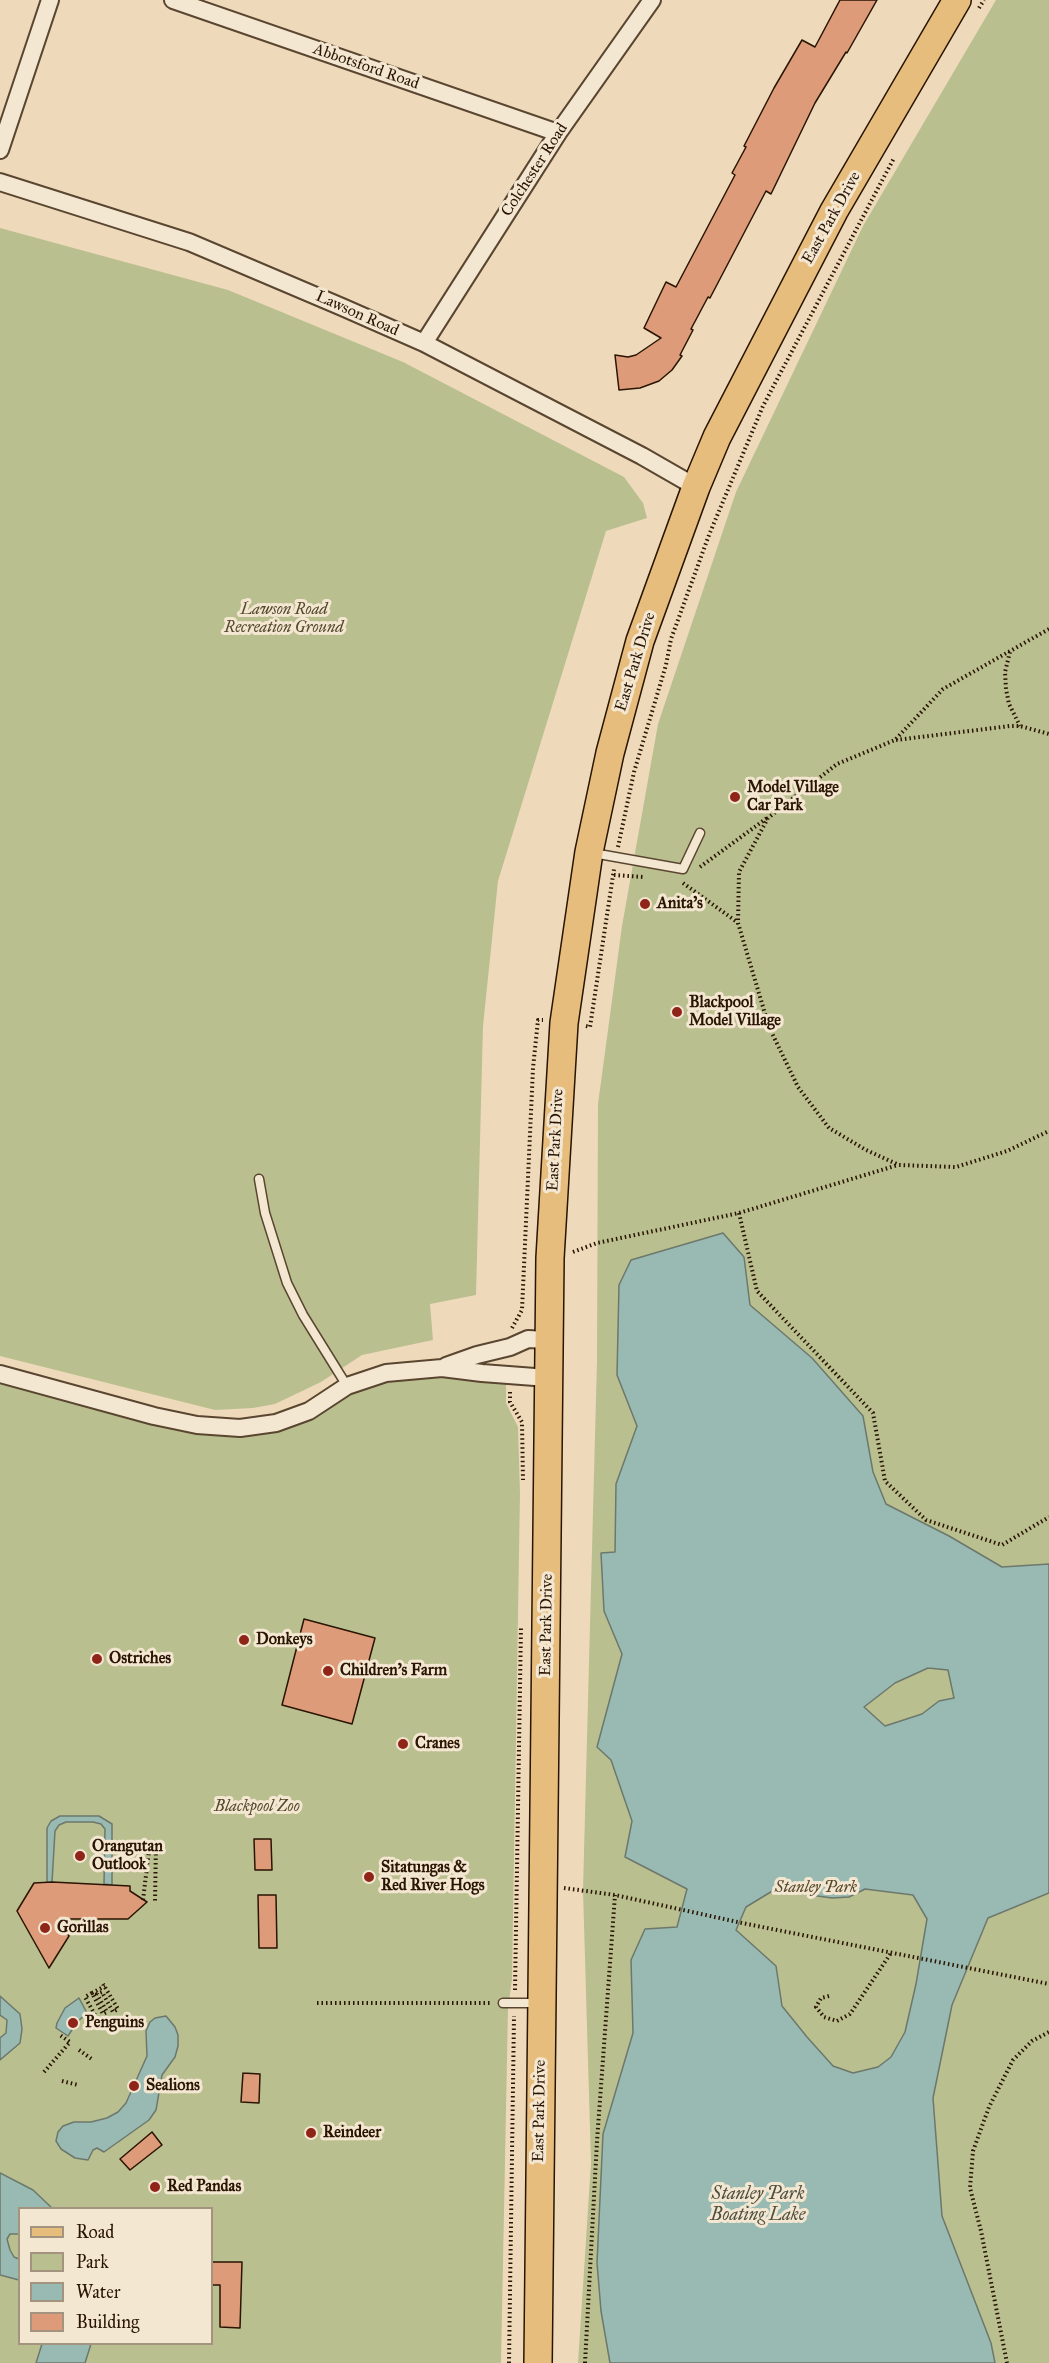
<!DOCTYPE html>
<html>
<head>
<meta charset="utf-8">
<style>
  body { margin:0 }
  #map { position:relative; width:1049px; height:2363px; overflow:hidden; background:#eedaba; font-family:"IM FELL Great Primer",serif }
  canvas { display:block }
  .legend { position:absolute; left:18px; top:2207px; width:195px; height:138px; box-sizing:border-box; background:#f4e7d2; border:2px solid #a3937f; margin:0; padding:8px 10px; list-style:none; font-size:18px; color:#291502 }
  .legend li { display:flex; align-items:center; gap:12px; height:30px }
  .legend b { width:30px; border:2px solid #a3937f }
</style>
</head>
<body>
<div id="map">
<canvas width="1049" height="2363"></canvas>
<ul class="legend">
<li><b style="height:8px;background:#e7bd7d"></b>Road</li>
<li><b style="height:16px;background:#babf8f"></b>Park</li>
<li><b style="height:16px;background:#99bab3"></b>Water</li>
<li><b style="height:16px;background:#de9b7a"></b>Building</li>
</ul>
</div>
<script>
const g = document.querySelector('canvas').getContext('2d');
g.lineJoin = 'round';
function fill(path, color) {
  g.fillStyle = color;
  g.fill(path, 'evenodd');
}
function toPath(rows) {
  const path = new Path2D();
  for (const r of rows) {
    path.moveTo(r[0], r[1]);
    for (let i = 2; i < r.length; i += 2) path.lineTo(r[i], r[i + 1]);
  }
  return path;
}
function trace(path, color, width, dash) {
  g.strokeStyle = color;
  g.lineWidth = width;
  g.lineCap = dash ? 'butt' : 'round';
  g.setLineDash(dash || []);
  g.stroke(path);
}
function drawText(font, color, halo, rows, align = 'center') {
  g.font = font + ' "IM FELL Great Primer",serif';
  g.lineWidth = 6;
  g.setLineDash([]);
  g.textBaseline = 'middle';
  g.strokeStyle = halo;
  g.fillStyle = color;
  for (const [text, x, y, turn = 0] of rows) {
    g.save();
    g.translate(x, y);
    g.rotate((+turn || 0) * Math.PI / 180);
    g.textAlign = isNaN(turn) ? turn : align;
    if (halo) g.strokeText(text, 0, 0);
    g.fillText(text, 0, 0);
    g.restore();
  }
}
const green = toPath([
  [996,0,1049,0,1049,2363,578,2363,591,2163,583,1890,597,1360,598,1104,622,926,658,724,736,492,863,226],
  [0,228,228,290,403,362,624,477,643,503,647,518,606,531,498,881,483,1026,476,1295,430,1304,433,1340,362,1355,321,1382,275,1404,253,1408,215,1410,0,1356],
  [386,1373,506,1375,506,1403,518,1427,520,1493,512,1979,508,2009,501,2363,0,2363,0,1374,154,1416,276,1423],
  [20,2208,212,2208,212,2344,20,2344]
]);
const water = toPath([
  [723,1233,744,1257,750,1305,812,1358,863,1416,873,1472,886,1504,949,1536,1002,1567,1049,1564,1049,1893,988,1918,952,2005,933,2098,942,2216,991,2343,995,2363,610,2363,601,2311,597,2263,603,2134,633,2033,631,1960,645,1929,677,1927,687,1889,625,1857,632,1821,611,1760,597,1747,622,1654,604,1611,601,1553,615,1552,616,1484,637,1426,617,1375,619,1285,631,1260,723,1233],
  [928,1668,948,1670,954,1698,939,1701,922,1714,885,1726,864,1707,895,1683,928,1668],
  [865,1889,913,1895,927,1919,916,1984,905,2032,891,2057,878,2067,853,2073,833,2066,807,2037,782,2006,776,1966,736,1930,746,1907,774,1890,832,1898,849,1897,865,1889],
  [60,1816,99,1816,112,1824,112,1885,104,1884,105,1829,101,1824,93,1822,66,1822,59,1825,55,1831,52,1882,47,1883,47,1828,51,1821,60,1816],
  [0,1996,20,2014,22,2029,20,2043,0,2060,0,2038,6,2033,7,2020,0,2015,0,1996],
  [79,1998,87,2013,77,2022,68,2036,56,2028,57,2023,65,2008,79,1998],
  [166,2016,175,2027,178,2035,178,2046,175,2057,162,2075,156,2110,149,2120,104,2152,97,2148,93,2150,88,2160,75,2158,61,2149,56,2141,58,2132,63,2126,74,2122,91,2122,107,2118,118,2112,126,2103,147,2056,146,2031,150,2022,155,2018,166,2016],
  [0,2173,33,2190,52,2208,20,2208,19,2234,10,2234,7,2239,10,2250,14,2257,19,2259,19,2280,0,2275,0,2173],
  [42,2344,91,2344,85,2363,36,2363,42,2344]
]);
const building = toPath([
  [840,0,877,0,847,53,846,52,815,103,771,194,766,191,710,298,708,297,691,329,693,330,680,355,682,356,672,370,659,381,640,388,619,390,615,355,628,357,636,355,661,338,644,328,666,282,676,287,735,175,732,173,746,147,744,146,774,88,802,40,815,47,840,0],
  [304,1619,375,1638,352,1724,282,1705,304,1619],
  [254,1839,271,1839,272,1870,255,1870,254,1839],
  [52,1882,130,1886,130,1891,147,1902,128,1919,58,1919,69,1936,49,1968,17,1911,34,1883,52,1882],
  [258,1895,276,1895,277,1948,259,1948,258,1895],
  [243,2073,260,2074,259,2103,241,2102,243,2073],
  [152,2132,162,2145,130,2170,120,2159,152,2132],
  [212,2262,242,2262,240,2328,220,2327,220,2285,212,2285,212,2262]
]);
const path = toPath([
  [979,8,984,0],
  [1049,629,943,689,895,740,837,764,768,818,739,872,738,923,769,1027,798,1087,829,1128,866,1150,899,1165,956,1167,1007,1151,1049,1131],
  [1010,652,1005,672,1006,689,1009,704,1020,726],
  [896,740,1010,726,1020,726,1049,734],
  [618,847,634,772,666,665,671,639,709,535,763,406,894,158],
  [700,867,767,818],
  [614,875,643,877],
  [683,883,737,922],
  [586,1026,590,1027,614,869],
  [739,1213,757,1291,873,1413,885,1481,926,1520,1002,1545,1049,1517],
  [573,1252,597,1243,739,1213,898,1165],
  [512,1328,522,1310,533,1068,538,1020,543,1020],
  [510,1392,510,1402,522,1422,523,1480],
  [564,1888,615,1895,742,1923,1049,1984],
  [143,1900,150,1842,156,1842,155,1902],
  [515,1990,521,1626],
  [92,1993,105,1986],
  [829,1996,821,1998,816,2007,824,2017,837,2021,850,2014,891,1953],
  [317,2003,491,2003],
  [95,2015,85,1997,92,1993,103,2014,107,2012,97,1994,102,1992,113,2012,118,2009,103,1984],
  [79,2050,93,2060],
  [44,2072,70,2042,60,2035],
  [62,2081,78,2085],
  [509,2363,514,2016],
  [585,2363,597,2141,615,1895],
  [1007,2363,981,2231,970,2188,973,2151,989,2107,1013,2060,1032,2041,1049,2032]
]);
const lane = toPath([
  [593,853,683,869,700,833],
  [259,1179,265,1213,287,1283,303,1315,347,1386],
  [503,2003,538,2003]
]);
const street = toPath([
  [173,0,558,133],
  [0,150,50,0],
  [0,182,189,242,342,307,424,343,642,456,696,487],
  [424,343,558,133,652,0],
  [446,1366,477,1355,510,1347,528,1339,547,1340],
  [0,1374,154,1416,197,1425,240,1428,276,1423,309,1411,347,1386,386,1373,442,1368,482,1373,548,1378]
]);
const primary = toPath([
  [538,2363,550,1258,564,1023,589,852,610,753,640,641,696,487,717,437,834,211,957,0]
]);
const markers = [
  [735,797,6,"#8f2418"],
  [645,904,6,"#8f2418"],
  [677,1012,6,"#8f2418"],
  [244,1640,6,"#8f2418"],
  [97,1659,6,"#8f2418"],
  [328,1671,6,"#8f2418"],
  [403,1744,6,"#8f2418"],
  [80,1856,6,"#8f2418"],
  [369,1877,6,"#8f2418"],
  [45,1928,6,"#8f2418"],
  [73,2023,6,"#8f2418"],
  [134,2086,6,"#8f2418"],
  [311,2133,6,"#8f2418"],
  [155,2187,6,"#8f2418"]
];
const streetNames = [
  ["Abbotsford Road",366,67,19],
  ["Colchester Road",535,170,-57],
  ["East Park Drive",832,218,-61],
  ["Lawson Road",357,314,24],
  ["East Park Drive",636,662,-73],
  ["East Park Drive",556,1140,-87],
  ["East Park Drive",547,1625,-89],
  ["East Park Drive",540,2111,-89]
];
const parkNames = [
  ["Lawson Road",284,610],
  ["Recreation Ground",284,628],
  ["Blackpool Zoo",257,1807],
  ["Stanley Park",816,1888]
];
const poiNames = [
  ["Model Village",747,788],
  ["Car Park",747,806],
  ["Anita's",657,904],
  ["Blackpool",689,1003],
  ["Model Village",689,1021],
  ["Donkeys",256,1640],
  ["Ostriches",109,1659],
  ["Children's Farm",340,1671],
  ["Cranes",415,1744],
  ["Orangutan",92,1847],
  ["Outlook",92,1865],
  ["Sitatungas &",381,1868],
  ["Red River Hogs",381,1886],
  ["Gorillas",57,1928],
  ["Penguins",85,2023],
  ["Sealions",146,2086],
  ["Reindeer",323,2133],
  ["Red Pandas",167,2187]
];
const waterNames = [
  ["Stanley Park",758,2195],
  ["Boating Lake",758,2216]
];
fill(green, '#babf8f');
fill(water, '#99bab3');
trace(water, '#6c786c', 1.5);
fill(building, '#de9b7a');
trace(building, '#291502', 1.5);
trace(lane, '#5a4630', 11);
trace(street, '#5a4630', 20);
trace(primary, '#291502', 30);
trace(path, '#291502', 4, [1.5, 3]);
trace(lane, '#f4e7d2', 8);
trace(street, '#f4e7d2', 16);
trace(primary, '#e7bd7d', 27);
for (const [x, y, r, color] of markers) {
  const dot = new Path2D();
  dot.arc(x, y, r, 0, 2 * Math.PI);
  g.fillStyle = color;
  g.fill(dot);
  trace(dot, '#f4e7d2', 2);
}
drawText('16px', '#291502', '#f4e7d2', streetNames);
drawText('italic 16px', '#54482c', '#f4e7d2', parkNames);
drawText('bold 16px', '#291502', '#f4e7d2', poiNames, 'left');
drawText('italic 18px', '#504f40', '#f4e7d2', waterNames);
</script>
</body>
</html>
